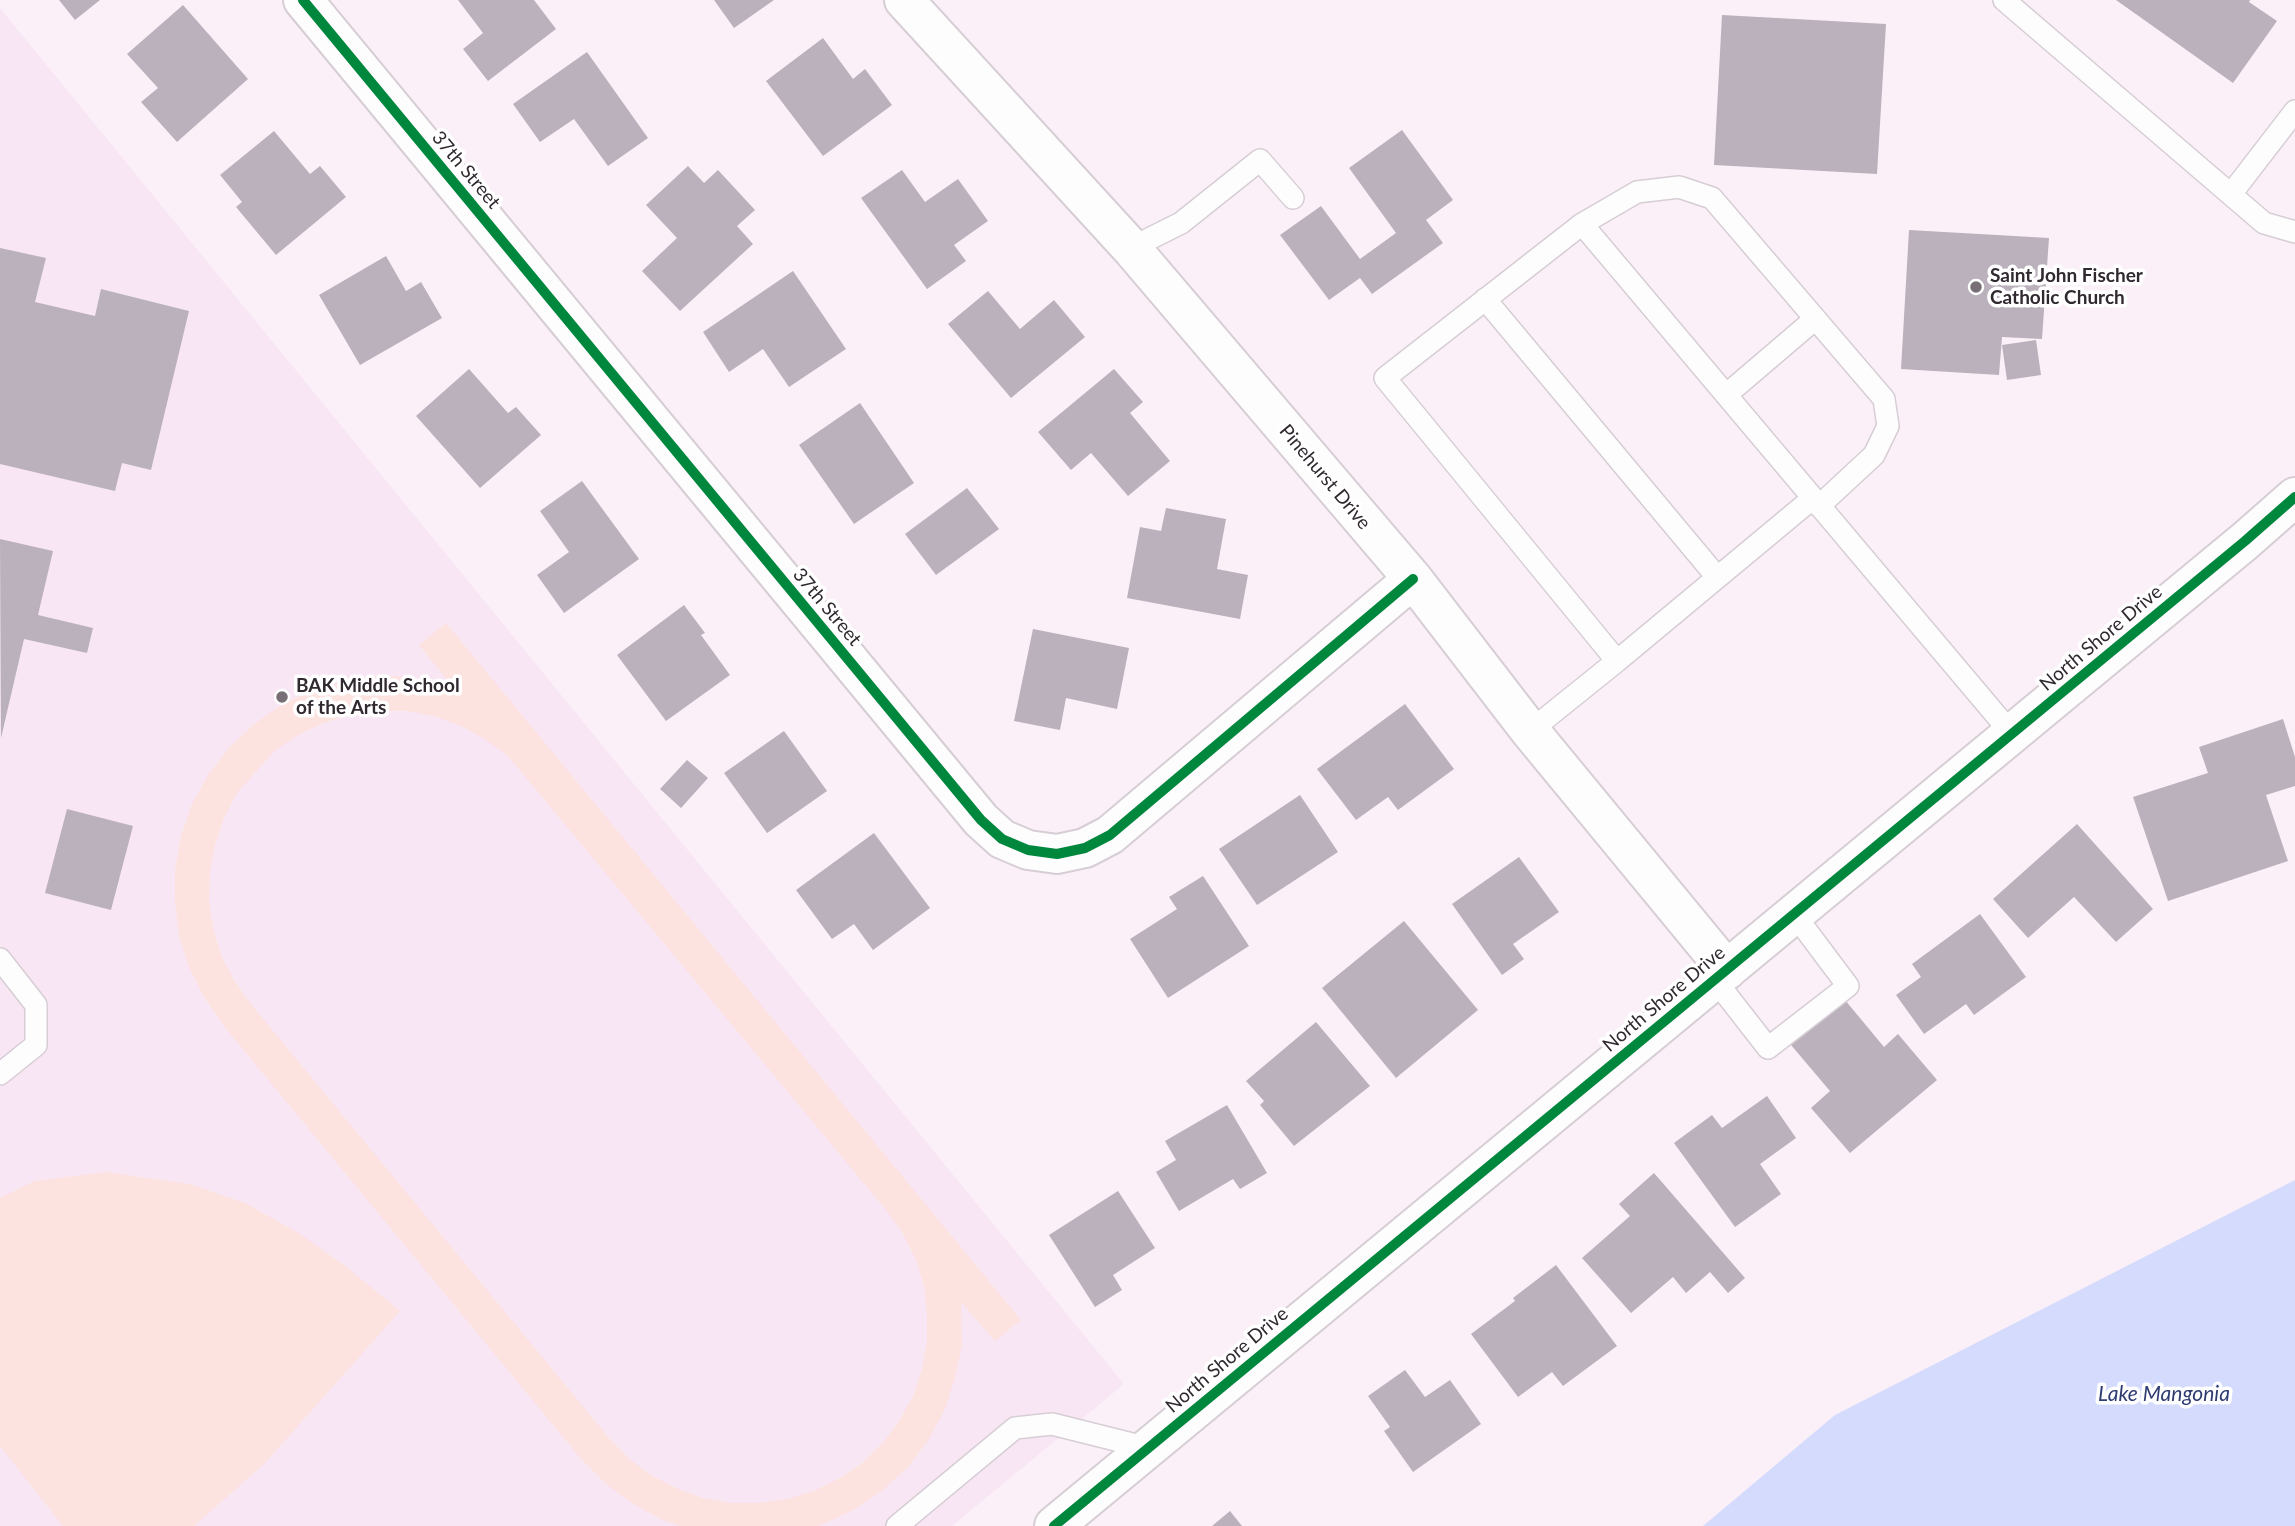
<!DOCTYPE html>
<html>
<head>
<meta charset="utf-8">
<style>
  body { margin:0 }
  canvas { display:block; background:#fbf0f8 }
</style>
</head>
<body>
<canvas width="2295" height="1526"></canvas>
<script>
const g = document.querySelector('canvas').getContext('2d');
g.lineJoin = 'round';
function fill(path, color) {
  g.fillStyle = color;
  g.fill(path, 'evenodd');
}
function toPath(rows) {
  const path = new Path2D();
  for (const r of rows) {
    path.moveTo(r[0], r[1]);
    for (let i = 2; i < r.length; i += 2) path.lineTo(r[i], r[i + 1]);
  }
  return path;
}
function trace(path, color, width, dash) {
  g.strokeStyle = color;
  g.lineWidth = width;
  g.lineCap = dash ? 'butt' : 'round';
  g.setLineDash(dash || []);
  g.stroke(path);
}
function drawText(font, color, halo, rows, align = 'center') {
  g.font = font + ' Lato,sans-serif';
  g.lineWidth = 7;
  g.setLineDash([]);
  g.textBaseline = 'middle';
  g.strokeStyle = halo;
  g.fillStyle = color;
  for (const [text, x, y, turn = 0] of rows) {
    g.save();
    g.translate(x, y);
    g.rotate((+turn || 0) * Math.PI / 180);
    g.textAlign = isNaN(turn) ? turn : align;
    if (halo) g.strokeText(text, 0, 0);
    g.fillText(text, 0, 0);
    g.restore();
  }
}
const built = toPath([
  [0,8,1124,1384,952,1526,0,1526]
]);
const green = toPath([
  [446,623,1021,1320,995,1341,961,1302,962,1345,955,1378,945,1409,929,1439,909,1466,884,1489,857,1508,826,1523,817,1526,680,1526,663,1520,633,1504,606,1484,582,1460,223,1025,204,997,189,967,179,936,175,902,175,869,181,836,192,804,208,775,229,748,253,725,280,706,310,691,343,681,376,676,410,677,452,686,419,645],
  [378,711,407,711,434,716,461,726,485,739,508,756,887,1211,903,1234,916,1260,924,1286,927,1314,927,1342,922,1369,913,1396,899,1421,883,1443,862,1463,840,1478,814,1491,787,1499,759,1503,731,1503,703,1498,676,1488,651,1475,629,1459,609,1438,250,1003,234,980,221,955,213,928,209,900,210,872,215,845,224,818,237,793,274,751,298,735,323,723,350,715],
  [106,1172,189,1184,245,1203,297,1232,344,1265,400,1311,264,1464,194,1526,63,1526,0,1446,0,1198,35,1181]
]);
const water = toPath([
  [2295,1180,2295,1526,1703,1526,1835,1415]
]);
const building = toPath([
  [59,0,100,0,75,20],
  [458,0,534,0,556,29,488,81,463,49,483,33],
  [714,0,774,0,734,28],
  [2116,0,2250,0,2249,2,2277,21,2233,83],
  [183,5,248,79,177,142,141,102,158,88,127,54],
  [1722,15,1886,24,1877,174,1714,165],
  [823,38,853,79,865,69,892,105,823,156,766,81],
  [587,52,648,138,608,166,574,119,540,142,513,104],
  [1402,130,1453,200,1426,220,1443,243,1372,294,1360,278,1329,300,1280,235,1321,206,1360,259,1396,233,1349,168],
  [274,131,310,174,320,166,346,197,276,255,236,207,242,202,220,175],
  [688,166,704,183,718,170,755,210,737,226,753,244,680,311,642,271,677,238,646,205],
  [902,170,925,202,958,179,988,221,954,245,966,261,927,289,861,198],
  [1909,230,2049,238,2042,339,2002,337,1999,375,1901,369],
  [0,248,46,258,35,302,95,316,101,289,189,311,151,470,122,463,115,491,0,464],
  [386,256,406,291,421,282,442,318,360,365,319,295],
  [793,271,846,349,789,387,763,349,729,372,703,332],
  [988,291,1020,329,1054,300,1085,337,1011,398,948,324],
  [2036,340,2041,375,2007,380,2002,345],
  [469,369,508,413,516,407,541,435,480,488,416,416],
  [1114,369,1143,402,1130,413,1170,461,1128,496,1091,453,1071,470,1038,432],
  [860,403,914,483,854,524,799,445],
  [582,481,639,559,564,613,537,575,569,552,540,511],
  [967,488,999,529,936,575,905,534],
  [1166,508,1226,519,1217,569,1248,575,1240,619,1127,598,1140,527,1161,531],
  [0,539,53,551,38,615,93,628,87,653,24,639,1,738],
  [684,605,705,633,701,635,730,675,666,721,617,655],
  [1033,629,1129,648,1117,709,1066,698,1060,730,1014,721],
  [1405,704,1454,769,1398,810,1388,797,1356,820,1317,769],
  [2283,719,2295,757,2295,786,2266,795,2288,861,2168,901,2133,797,2208,773,2199,747],
  [784,731,827,791,767,833,724,773],
  [687,760,708,778,681,808,660,789],
  [1300,795,1338,852,1257,905,1219,849],
  [67,809,133,826,111,910,45,893],
  [2077,824,2153,909,2116,942,2074,897,2028,938,1993,899],
  [874,833,930,908,873,950,854,924,832,939,796,890],
  [1519,857,1559,912,1513,944,1524,959,1502,975,1452,904],
  [1203,876,1249,946,1168,998,1130,939,1177,909,1169,897],
  [1980,914,2026,977,1974,1015,1966,1004,1924,1034,1896,995,1921,977,1912,964],
  [1404,921,1478,1010,1396,1078,1322,988],
  [1845,1000,1884,1047,1898,1034,1937,1080,1850,1153,1811,1108,1830,1091,1791,1045],
  [1316,1022,1370,1086,1294,1146,1260,1105,1264,1101,1246,1081],
  [1767,1096,1796,1138,1760,1164,1781,1194,1735,1227,1674,1143,1712,1115,1722,1128],
  [1227,1105,1267,1173,1240,1189,1233,1179,1179,1211,1156,1172,1176,1160,1165,1141],
  [1654,1173,1745,1278,1728,1293,1710,1272,1686,1293,1673,1277,1631,1313,1582,1258,1630,1216,1619,1204],
  [1118,1191,1155,1248,1113,1275,1122,1290,1095,1307,1049,1235],
  [1556,1265,1617,1346,1563,1386,1552,1372,1518,1397,1471,1334,1515,1301,1513,1298],
  [1405,1370,1425,1397,1450,1380,1481,1424,1413,1472,1384,1431,1390,1427,1368,1396],
  [1230,1511,1242,1526,1212,1526]
]);
const lane = toPath([
  [2004,0,2264,223,2295,232],
  [2231,194,2295,111],
  [1582,224,1637,192,1679,187,1712,198,1884,399,1888,426,1874,455,1819,506],
  [1131,248,1181,223,1260,160,1293,198],
  [1485,299,1717,577],
  [1726,395,1815,319],
  [1617,661,1813,498],
  [1530,731,1617,661,1385,378,1582,224,2012,734],
  [0,959,36,1005,36,1045,0,1074],
  [1715,980,1768,1048,1848,986,1794,914],
  [897,1526,1015,1428,1052,1424,1148,1448]
]);
const street = toPath([
  [303,0,981,820,1002,839,1028,850,1057,854,1085,848,1110,835,1413,579],
  [904,0,1131,248,1413,579,1530,731,1727,970],
  [1054,1526,2245,541,2295,497]
]);
const cycleway = toPath([
  [303,0,981,820,1002,839,1028,850,1057,854,1085,848,1110,835,1413,579],
  [1054,1526,2245,541,2295,497]
]);
const markers = [
  [1976,287,7,"#776f75"],
  [282,697,7,"#776f75"]
];
const streetNames = [
  ["37th Street",466,170,50],
  ["Pinehurst Drive",1325,477,50],
  ["37th Street",827,607,50],
  ["North Shore Drive",2101,638,-40],
  ["North Shore Drive",1664,999,-40],
  ["North Shore Drive",1227,1360,-40]
];
const poiNames = [
  ["Saint John Fischer",1990,276],
  ["Catholic Church",1990,298],
  ["BAK Middle School",296,686],
  ["of the Arts",296,708]
];
const waterNames = [
  ["Lake Mangonia",2164,1394]
];
fill(built, '#f9e6f4');
fill(green, '#fde3e0');
fill(water, '#d4dbfd');
fill(building, '#bab1bd');
trace(lane, '#d6ced4', 24);
trace(street, '#d6ced4', 42);
trace(lane, '#fefdfe', 21);
trace(street, '#fefdfe', 38);
trace(cycleway, '#00873e', 10);
for (const [x, y, r, color] of markers) {
  const dot = new Path2D();
  dot.arc(x, y, r, 0, 2 * Math.PI);
  g.fillStyle = color;
  g.fill(dot);
  trace(dot, '#fff', 2.5);
}
drawText('19px', '#30292f', '#fff', streetNames);
drawText('bold 19px', '#30292f', '#fff', poiNames, 'left');
drawText('italic 21px', '#2f3c72', '#fff', waterNames);
</script>
</body>
</html>
